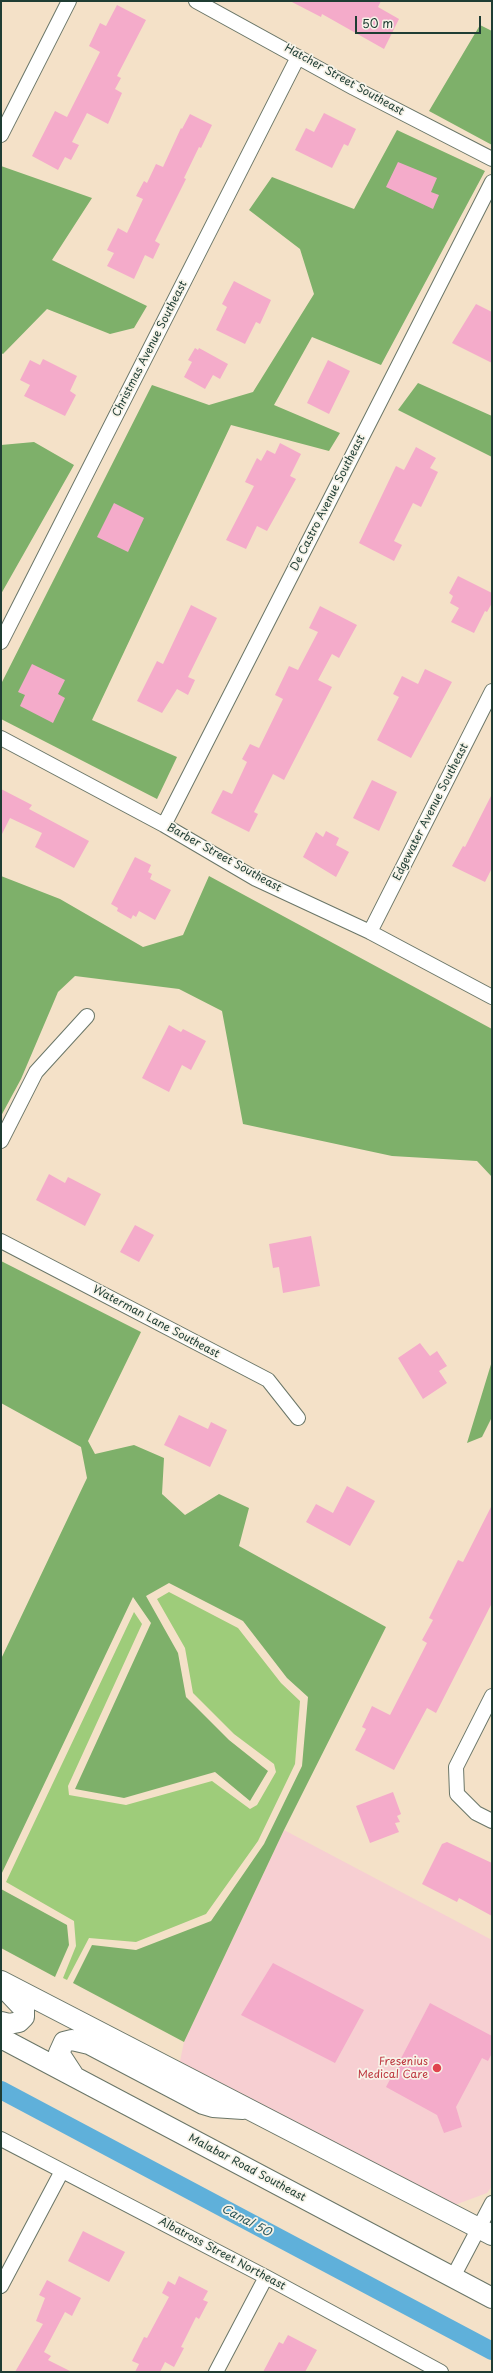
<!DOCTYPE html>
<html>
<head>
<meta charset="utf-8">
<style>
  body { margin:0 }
  #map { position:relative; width:493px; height:2373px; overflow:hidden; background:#f4e1c8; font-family:"Playpen Sans",sans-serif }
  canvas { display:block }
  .frame { position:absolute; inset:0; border:2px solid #1f3d34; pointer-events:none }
  .scale { position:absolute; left:355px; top:16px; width:126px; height:18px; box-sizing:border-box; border:2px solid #1f3d34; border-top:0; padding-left:5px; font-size:12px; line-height:14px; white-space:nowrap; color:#1f3d34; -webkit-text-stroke:3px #f7f3e8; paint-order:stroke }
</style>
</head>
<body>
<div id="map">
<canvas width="493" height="2373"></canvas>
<div class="frame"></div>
<div class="scale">50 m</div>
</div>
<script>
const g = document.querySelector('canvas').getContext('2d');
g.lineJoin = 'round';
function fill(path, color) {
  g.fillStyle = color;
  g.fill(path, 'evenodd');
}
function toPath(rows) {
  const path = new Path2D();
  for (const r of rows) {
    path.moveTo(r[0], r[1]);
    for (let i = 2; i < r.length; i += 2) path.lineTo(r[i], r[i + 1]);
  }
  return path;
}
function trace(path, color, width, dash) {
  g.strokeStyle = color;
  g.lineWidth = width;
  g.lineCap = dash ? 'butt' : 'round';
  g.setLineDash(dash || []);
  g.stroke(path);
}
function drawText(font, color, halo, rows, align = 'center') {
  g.font = font + ' "Playpen Sans",sans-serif';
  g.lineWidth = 3.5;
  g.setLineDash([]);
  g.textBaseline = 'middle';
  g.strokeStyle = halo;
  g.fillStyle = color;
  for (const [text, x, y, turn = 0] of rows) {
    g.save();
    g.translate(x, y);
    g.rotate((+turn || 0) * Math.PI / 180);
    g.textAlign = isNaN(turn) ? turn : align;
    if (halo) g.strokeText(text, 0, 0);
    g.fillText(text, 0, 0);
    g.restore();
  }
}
const built = toPath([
  [284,1830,492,1940,492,2186,487,2193,452,2206,179,2066,184,2042]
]);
const green = toPath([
  [169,1592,238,1628,281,1683,300,1701,295,1764,258,1841,206,1914,136,1942,89,1938,67,1980,63,1978,76,1946,74,1921,6,1882,134,1612,142,1624,68,1786,69,1795,126,1805,212,1781,250,1809,257,1805,276,1772,274,1764,234,1734,193,1693,185,1648,157,1599]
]);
const forest = toPath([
  [480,25,492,31,492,145,429,111],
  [397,130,485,171,381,365,312,337,274,405,340,433,329,451,231,425,92,720,177,757,157,799,1,719,1,684,152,385,209,405,253,392,314,294,300,249,249,210,272,177,354,209],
  [1,166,92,198,52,260,147,306,134,328,110,334,47,309,3,354,1,353],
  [418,383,492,416,492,457,398,410],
  [34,442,74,465,1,594,1,445],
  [1,876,60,899,143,947,183,935,209,876,492,1029,492,1177,477,1161,392,1156,243,1124,222,1011,179,989,75,976,58,992,21,1079,1,1116],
  [1,1261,141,1332,88,1441,95,1454,134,1445,164,1458,162,1494,185,1515,219,1494,249,1508,239,1546,386,1627,284,1830,184,2042,73,1983,92,1945,136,1950,211,1921,264,1844,302,1766,308,1697,287,1678,243,1621,169,1583,146,1596,178,1653,186,1697,229,1740,268,1771,250,1801,215,1772,124,1798,75,1789,151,1623,133,1597,1,1875,1,1659,87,1478,81,1447,1,1403],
  [492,1361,492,1417,482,1437,467,1443],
  [1,1889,67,1925,69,1945,55,1977,1,1948]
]);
const canal = toPath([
  [1,2090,492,2351]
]);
const building = toPath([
  [290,1,381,1,378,7,399,19,384,49,322,14,321,17],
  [117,5,146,20,117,76,121,78,115,89,122,93,108,124,87,113,72,142,79,145,71,160,65,157,58,170,32,156,55,111,67,117,100,52,89,46,100,23,106,26],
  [324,113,356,129,348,146,344,144,332,168,295,150,306,128,314,132],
  [190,114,212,125,201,148,199,147,184,178,186,179,155,241,160,244,153,259,145,255,134,279,107,266,114,253,107,250,118,228,127,233,143,199,136,196,144,181,147,183,156,164,163,167,181,128,182,129],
  [398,162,437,178,431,192,439,195,433,209,386,187],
  [234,281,271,300,260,324,256,322,245,344,216,330,227,307,222,304],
  [476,304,492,312,492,363,452,343],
  [195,348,198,350,199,348,228,364,220,379,213,375,205,389,184,377,192,362,188,360],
  [43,359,77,376,70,391,76,395,65,416,24,396,30,385,20,380,30,360,40,365],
  [328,360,350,371,329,414,307,403],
  [280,443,301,454,290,476,296,479,267,531,257,526,246,549,226,540,254,486,245,482,257,458,261,461,267,450,275,454],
  [416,447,436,458,430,468,438,472,421,507,413,503,394,541,402,545,394,561,359,543,396,466,404,470],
  [114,503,144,518,128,552,97,537],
  [458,576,492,593,492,603,487,612,485,611,474,633,451,622,459,608,450,603,453,596,449,593],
  [191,605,217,618,188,677,195,680,188,695,177,689,162,713,137,701,157,661,163,664],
  [320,606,357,625,339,658,332,654,318,680,332,687,284,780,273,774,254,812,258,814,249,832,211,813,223,790,232,794,247,762,242,759,250,744,259,748,283,699,275,695,289,666,298,670,318,632,309,628],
  [32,664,65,680,58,694,65,698,53,723,20,706,25,695,18,692],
  [425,669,452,682,411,758,377,740,399,697,393,694,402,676,418,684],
  [372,780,397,792,379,831,353,818],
  [1,789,32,805,29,809,89,841,74,868,35,847,42,833,10,818,1,836],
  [492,794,492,868,485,882,452,866,463,846,465,847],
  [326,831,339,838,336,845,349,852,336,877,303,857,316,832,323,837],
  [135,857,151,865,148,872,152,874,150,879,171,890,155,920,139,911,136,917,133,915,131,919,117,911,118,908,111,904],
  [169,1025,181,1032,183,1029,206,1041,191,1070,182,1065,169,1092,142,1078],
  [49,1174,65,1183,68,1177,101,1194,85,1226,36,1200],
  [135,1225,154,1235,139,1262,120,1252],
  [311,1236,320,1286,283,1293,279,1267,273,1268,269,1244],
  [420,1343,430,1356,437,1351,447,1366,439,1371,447,1383,423,1399,398,1358],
  [179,1415,208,1429,211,1422,227,1430,210,1467,164,1445],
  [347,1486,375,1501,350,1546,306,1522,316,1504,333,1513],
  [492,1505,492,1603,436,1713,427,1708,394,1770,355,1750,366,1729,362,1727,372,1706,390,1715,427,1643,422,1640,433,1620,429,1618,458,1560,463,1562],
  [393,1792,401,1814,397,1816,400,1822,395,1823,399,1832,370,1843,356,1806],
  [447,1842,492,1863,492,1916,459,1898,457,1902,422,1884,442,1844],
  [273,1963,364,2010,335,2063,241,2015],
  [430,2003,492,2036,492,2053,488,2061,482,2058,456,2107,462,2127,444,2133,437,2115,386,2087],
  [83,2231,125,2252,109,2282,68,2261],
  [179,2276,208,2291,203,2300,208,2302,199,2319,196,2317,181,2347,184,2348,174,2367,165,2362,160,2372,135,2372,139,2364,132,2361,144,2337,147,2338,169,2297,162,2293,168,2281,175,2285],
  [47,2280,81,2298,72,2316,65,2312,44,2352,51,2356,48,2360,72,2372,15,2372,43,2324,36,2321,45,2298,39,2295],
  [288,2335,317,2350,305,2372,263,2372,279,2342,283,2344]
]);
const street = toPath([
  [196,1,354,88,492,159],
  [1,135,69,1],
  [1,642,298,57],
  [1,738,164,825,256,879,370,932,492,997],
  [164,825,492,182],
  [370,932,492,691],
  [1,1141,36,1072,87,1016],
  [1,1241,268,1380,298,1418],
  [492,1696,456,1767,457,1794,476,1813,492,1821],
  [1,2139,266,2277,441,2372],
  [453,2277,492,2203],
  [1,2286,62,2171],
  [216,2372,266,2277]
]);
const secondary = toPath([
  [1,1981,492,2235],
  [1,2022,9,2024,19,2022,24,2017,24,2009,4,1988],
  [1,2038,492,2298],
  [74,2076,59,2053,64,2042,72,2040,89,2044,203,2104,213,2107,243,2109]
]);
const markers = [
  [437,2068,5,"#e0444e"]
];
const streetNames = [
  ["Hatcher Street Southeast",344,80,29],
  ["Christmas Avenue Southeast",150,349,-63],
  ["De Castro Avenue Southeast",328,503,-63],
  ["Edgewater Avenue Southeast",431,812,-63],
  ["Barber Street Southeast",224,858,29],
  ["Waterman Lane Southeast",156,1322,28],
  ["Malabar Road Southeast",247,2168,28],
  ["Albatross Street Northeast",222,2254,28]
];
const healthNames = [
  ["Fresenius",428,2062],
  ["Medical Care",428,2075]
];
const waterNames = [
  ["Canal 50",246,2221,28]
];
fill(built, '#f7cfd2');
fill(green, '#9ecc7a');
fill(forest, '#7eb06a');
trace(canal, '#5fb0da', 18);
fill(building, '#f4abca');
trace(street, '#6a7668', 16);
trace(secondary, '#6a7668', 22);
trace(street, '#fff', 14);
trace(secondary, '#fff', 20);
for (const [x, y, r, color] of markers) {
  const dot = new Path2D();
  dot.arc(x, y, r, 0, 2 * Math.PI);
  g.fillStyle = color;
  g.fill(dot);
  trace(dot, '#f7f3e8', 1.5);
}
drawText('11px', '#1f3d34', '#f7f3e8', streetNames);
drawText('11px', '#be3a42', '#f7f3e8', healthNames, 'right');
drawText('italic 12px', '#2f5a5e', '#f7f3e8', waterNames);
</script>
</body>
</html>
